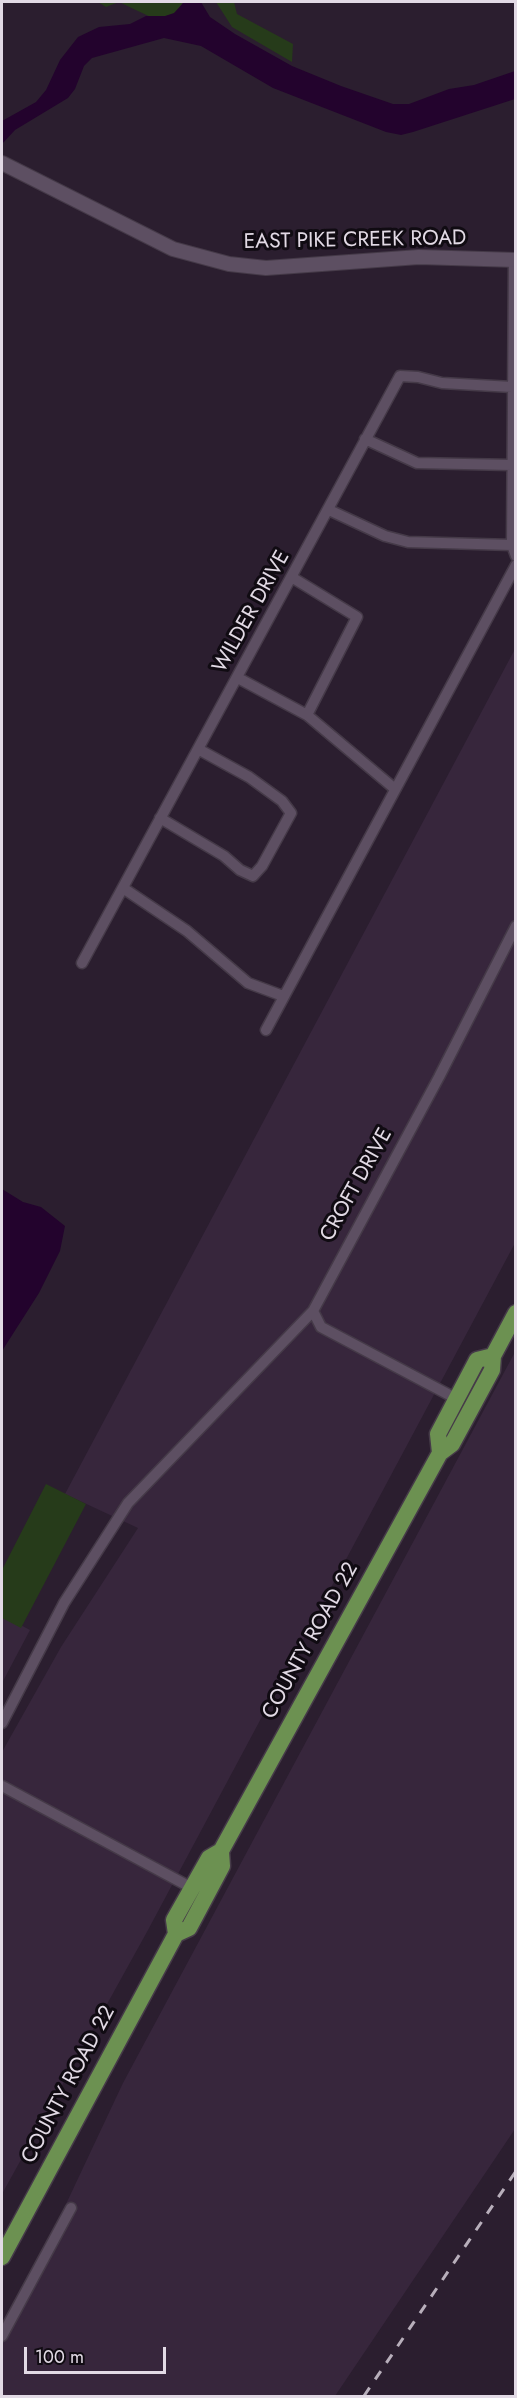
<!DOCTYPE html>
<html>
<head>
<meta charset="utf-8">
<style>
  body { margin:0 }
  #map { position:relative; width:517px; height:2398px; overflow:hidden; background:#2b1e2f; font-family:Jost,sans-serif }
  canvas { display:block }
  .frame { position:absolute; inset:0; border:3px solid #e2dae5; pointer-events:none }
  .scale { position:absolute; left:24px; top:2347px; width:142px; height:27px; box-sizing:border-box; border:3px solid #e2dae5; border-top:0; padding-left:8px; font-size:18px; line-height:21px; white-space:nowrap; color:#e2dae5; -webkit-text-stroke:4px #100b12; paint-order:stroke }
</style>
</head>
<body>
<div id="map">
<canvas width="517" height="2398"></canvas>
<div class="frame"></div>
<div class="scale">100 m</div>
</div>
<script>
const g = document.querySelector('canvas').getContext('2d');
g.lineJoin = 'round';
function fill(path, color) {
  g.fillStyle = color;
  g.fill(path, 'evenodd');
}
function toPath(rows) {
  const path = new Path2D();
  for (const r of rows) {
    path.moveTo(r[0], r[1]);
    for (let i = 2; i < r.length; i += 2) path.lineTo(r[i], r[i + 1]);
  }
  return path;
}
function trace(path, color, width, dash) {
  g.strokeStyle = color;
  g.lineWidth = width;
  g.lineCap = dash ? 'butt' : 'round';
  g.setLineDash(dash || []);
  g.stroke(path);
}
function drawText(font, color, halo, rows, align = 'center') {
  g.font = font + ' Jost,sans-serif';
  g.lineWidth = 6;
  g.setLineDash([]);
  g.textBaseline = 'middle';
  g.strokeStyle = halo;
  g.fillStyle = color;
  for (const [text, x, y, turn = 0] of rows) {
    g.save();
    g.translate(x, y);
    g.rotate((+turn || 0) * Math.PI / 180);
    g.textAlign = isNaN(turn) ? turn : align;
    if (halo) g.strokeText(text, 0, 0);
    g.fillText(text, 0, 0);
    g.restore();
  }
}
const built = toPath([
  [515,649,515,1243,148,1930,2,2194,2,1752,61,1647,138,1528,65,1494],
  [515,1352,515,2129,335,2396,2,2396,2,2340,123,2083],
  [2,1615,30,1630,2,1683]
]);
const green = toPath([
  [98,2,183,2,176,15,157,20,119,2,106,7],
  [216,2,234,2,237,14,293,44,292,62,232,27],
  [46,1484,86,1504,21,1628,2,1618,2,1570]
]);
const water = toPath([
  [184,2,201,2,210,17,235,34,292,66,341,86,393,104,409,104,449,89,474,85,515,71,515,99,413,132,401,135,386,132,273,88,201,46,164,38,92,58,84,66,75,89,68,98,15,130,2,144,2,121,36,102,46,90,60,60,78,37,99,27,130,24,146,16,165,16,174,13],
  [2,1189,23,1202,41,1207,65,1226,60,1251,39,1293,2,1351]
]);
const minor = toPath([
  [514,260,512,545,516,556],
  [365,439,417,463,512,465],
  [329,510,385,536,408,542,512,545],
  [293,578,357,617,307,715],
  [238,678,307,715,395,789],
  [160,818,224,856,240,870,253,876,262,866,291,813,282,801,249,777,198,749],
  [123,888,187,931,248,983,283,996],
  [82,963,400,376,418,377,442,383,512,387],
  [266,1030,516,565],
  [457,1399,321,1327,313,1311,439,1077,516,926],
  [2,1723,64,1603,128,1503,313,1311],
  [2,1786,192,1888],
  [2,2336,71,2208]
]);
const tertiary = toPath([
  [2,163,173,249,229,264,266,268,419,257,516,260]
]);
const primary = toPath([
  [440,1453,438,1434,477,1360,493,1356],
  [176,1934,174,1920,209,1858,221,1851,440,1453,452,1444,492,1370,493,1356,516,1313],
  [2,2257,176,1934,189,1928,222,1866,221,1851]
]);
const rail = toPath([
  [364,2396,516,2171]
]);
const streetNames = [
  ["EAST PIKE CREEK ROAD",355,241,-1],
  ["WILDER DRIVE",252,612,-61],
  ["CROFT DRIVE",357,1185,-61],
  ["COUNTY ROAD 22",311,1641,-61],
  ["COUNTY ROAD 22",69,2085,-62]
];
fill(built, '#37263c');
fill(green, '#263b1a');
fill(water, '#23032d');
trace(minor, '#453a48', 13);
trace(tertiary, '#453a48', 16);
trace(primary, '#453a48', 19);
trace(minor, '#5d4f62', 10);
trace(tertiary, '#5d4f62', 14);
trace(primary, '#6c9151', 16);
trace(rail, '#b8afbb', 3, [10, 10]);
drawText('21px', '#e2dae5', '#100b12', streetNames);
</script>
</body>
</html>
